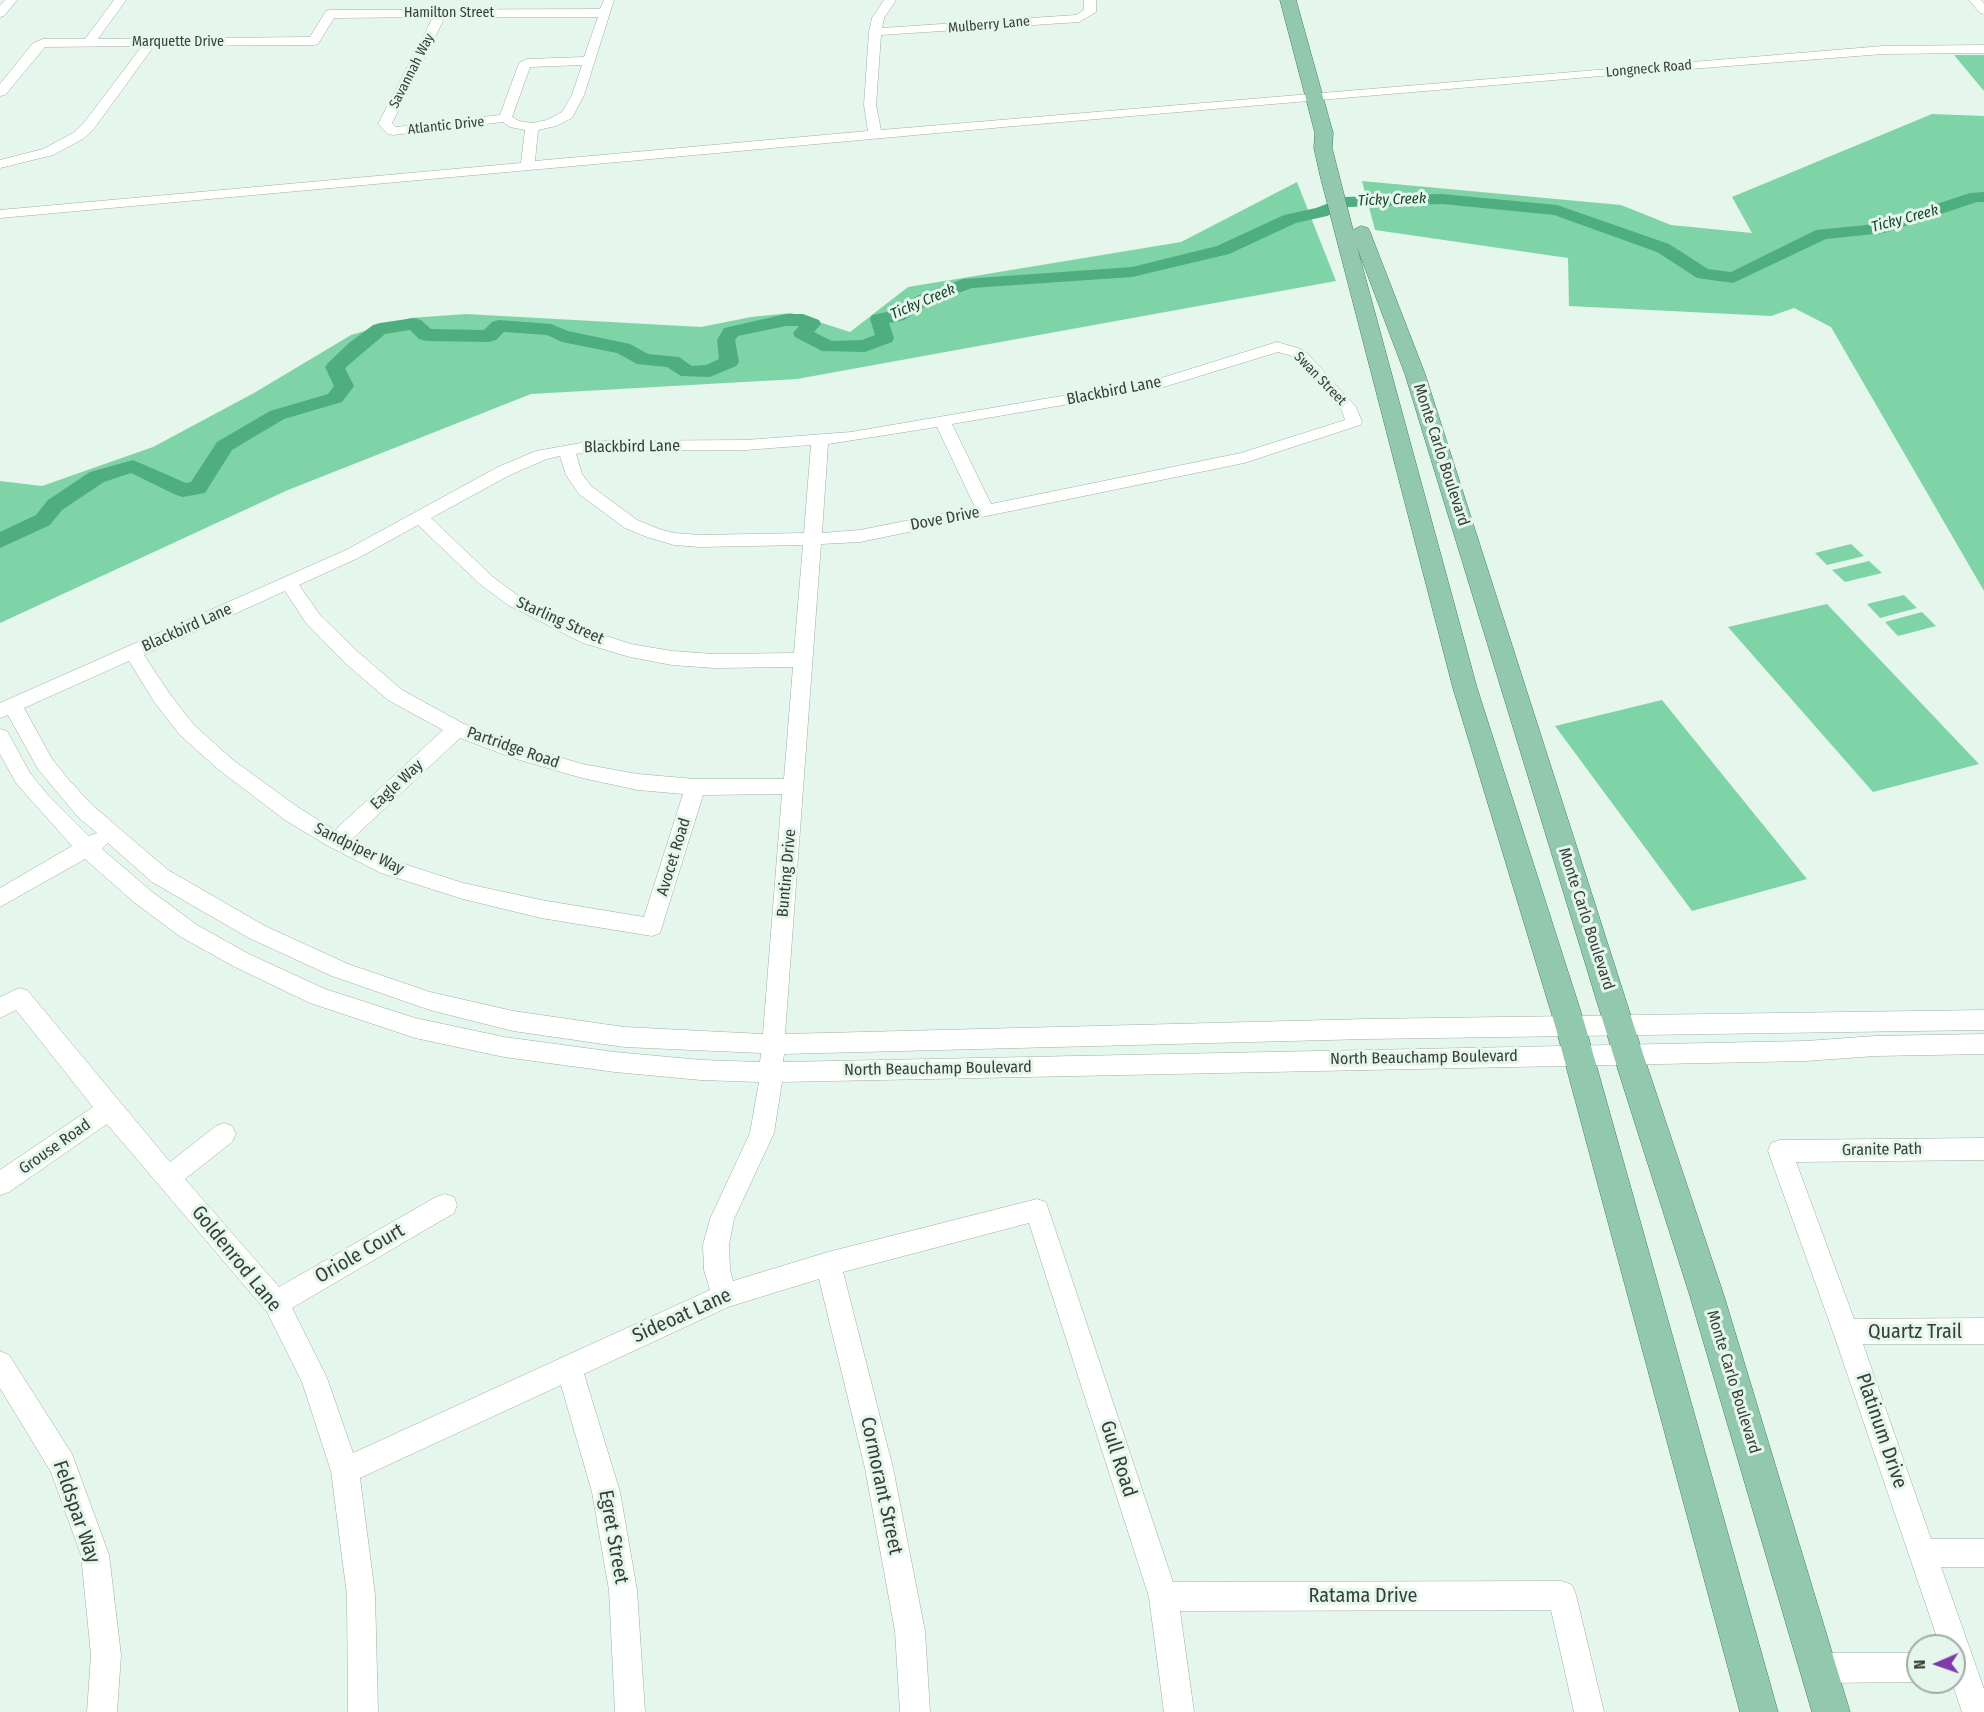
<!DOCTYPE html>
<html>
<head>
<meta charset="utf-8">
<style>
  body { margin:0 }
  #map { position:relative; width:1984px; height:1712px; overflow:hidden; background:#e5f6ec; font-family:"Fira Sans Condensed",sans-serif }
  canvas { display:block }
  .north { position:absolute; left:1906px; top:1634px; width:60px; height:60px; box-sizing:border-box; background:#e5f6ec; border:2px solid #a0aca5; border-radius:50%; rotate:268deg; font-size:16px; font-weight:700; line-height:24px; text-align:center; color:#383e3a }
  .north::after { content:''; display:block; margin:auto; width:21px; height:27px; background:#813aac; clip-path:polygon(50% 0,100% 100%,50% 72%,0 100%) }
</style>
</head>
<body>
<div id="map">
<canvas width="1984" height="1712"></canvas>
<div class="north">N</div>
</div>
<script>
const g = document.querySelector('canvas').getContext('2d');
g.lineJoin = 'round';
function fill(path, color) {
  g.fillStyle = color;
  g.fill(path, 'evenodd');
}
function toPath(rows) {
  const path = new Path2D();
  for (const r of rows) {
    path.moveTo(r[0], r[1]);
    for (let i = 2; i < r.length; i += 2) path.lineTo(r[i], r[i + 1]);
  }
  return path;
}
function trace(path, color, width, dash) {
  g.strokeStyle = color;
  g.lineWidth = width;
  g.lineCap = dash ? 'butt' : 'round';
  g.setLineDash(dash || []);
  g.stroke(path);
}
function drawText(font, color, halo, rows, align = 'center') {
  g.font = font + ' "Fira Sans Condensed",sans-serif';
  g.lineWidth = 6;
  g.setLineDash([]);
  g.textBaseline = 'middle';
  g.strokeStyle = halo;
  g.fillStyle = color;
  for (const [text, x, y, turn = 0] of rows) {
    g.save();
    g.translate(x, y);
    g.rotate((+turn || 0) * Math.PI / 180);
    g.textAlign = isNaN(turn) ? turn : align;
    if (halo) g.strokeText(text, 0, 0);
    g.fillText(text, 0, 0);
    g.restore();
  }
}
const green = toPath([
  [1954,55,1984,55,1984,91],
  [1932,114,1984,116,1984,591,1831,327,1794,308,1771,316,1569,306,1568,258,1375,230,1362,181,1621,205,1671,225,1752,233,1732,197],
  [1297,182,1336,281,797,379,531,394,288,490,0,623,0,481,42,486,153,447,254,393,351,335,410,318,466,314,701,327,751,317,791,313,850,332,908,287,1181,242],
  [1851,544,1864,556,1827,565,1815,553],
  [1869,561,1882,573,1845,582,1832,570],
  [1904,595,1917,608,1880,618,1867,604],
  [1827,604,1979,764,1873,792,1728,627],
  [1922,612,1936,626,1898,636,1885,622],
  [1662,700,1807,879,1692,911,1555,726]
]);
const river = toPath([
  [1984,192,1984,202,1977,202,1884,233,1826,239,1733,283,1697,278,1657,252,1554,215,1442,204,1347,207,1327,216,1296,223,1229,254,1132,277,972,288,931,303,904,320,889,323,894,338,892,342,865,352,822,351,795,337,793,333,799,326,786,326,738,336,735,340,739,362,736,366,710,377,681,376,667,367,637,364,617,353,562,342,547,335,504,332,496,340,489,342,426,341,419,339,410,330,385,334,345,368,354,386,342,402,284,419,232,450,205,493,183,497,176,495,131,473,104,482,62,510,50,525,0,548,0,532,36,515,48,500,90,472,133,460,186,483,191,482,217,442,270,411,328,394,334,386,325,367,328,363,349,343,373,325,380,323,414,318,421,320,431,329,484,330,492,322,499,320,551,324,568,331,630,344,648,354,679,357,692,366,706,365,719,359,717,340,724,328,786,314,803,314,819,320,821,324,814,332,832,341,862,340,875,335,870,319,872,315,892,311,919,295,963,279,1132,267,1217,246,1284,215,1316,208,1344,197,1442,194,1557,205,1669,244,1708,269,1731,272,1816,230,1876,224,1970,193,1984,192]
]);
const minor = toPath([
  [5,0,17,0,4,16,0,17,0,5,5,0],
  [114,0,126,0,98,39,310,37,326,11,330,10,600,9,604,0,614,0,584,95,572,118,556,126,538,130,535,161,868,131,864,105,869,32,872,18,884,0,896,0,884,18,882,28,1076,15,1084,10,1084,0,1096,0,1096,12,1079,22,881,35,876,105,881,130,1883,46,1984,45,1984,53,1883,54,1601,76,1015,126,0,218,0,210,521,163,525,130,510,127,503,122,393,135,388,134,378,124,433,17,334,18,318,44,314,45,154,46,93,130,83,139,53,155,0,168,0,160,43,149,73,133,83,124,142,46,45,47,5,95,0,96,0,84,33,43,43,39,85,39,114,0],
  [445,17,598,17,584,57,527,59,519,63,500,115,396,127,392,123,445,17],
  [582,65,572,95,562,112,547,120,532,123,519,121,512,117,530,67,582,65],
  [1969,0,1981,0,1984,3,1984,14,1980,13,1969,0],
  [1277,342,1304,350,1356,407,1362,422,1360,425,1244,463,860,542,821,544,785,1034,1367,1019,1984,1010,1984,1030,1367,1039,784,1054,783,1062,1806,1041,1875,1036,1984,1034,1984,1054,1875,1056,1806,1061,782,1082,774,1133,734,1219,729,1245,730,1270,733,1281,828,1252,1037,1199,1046,1202,1173,1582,1562,1581,1572,1585,1576,1595,1604,1712,1574,1712,1551,1610,1180,1611,1194,1712,1164,1712,1149,1597,1029,1223,843,1272,893,1468,925,1631,930,1712,900,1712,895,1631,865,1468,819,1279,728,1307,584,1374,620,1492,637,1590,645,1712,615,1712,609,1590,592,1492,561,1385,360,1478,375,1595,378,1712,348,1712,347,1595,331,1471,302,1382,267,1312,107,1124,9,1192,0,1195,0,1170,93,1107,16,1010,0,1018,0,997,19,988,27,990,170,1162,216,1126,224,1123,232,1126,236,1134,232,1142,185,1179,279,1287,436,1197,445,1194,454,1197,457,1205,454,1213,292,1308,327,1378,353,1453,710,1290,704,1270,703,1245,710,1219,750,1133,759,1082,701,1080,615,1072,504,1057,415,1038,310,1003,233,966,181,937,135,903,85,859,0,907,0,888,72,846,16,783,0,754,0,729,7,731,30,773,47,794,89,836,97,833,78,817,38,769,8,715,0,718,0,703,346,550,498,467,536,451,592,441,746,440,851,432,1155,380,1277,342],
  [1278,352,1292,356,1342,411,1345,420,1241,453,991,504,952,424,1157,389,1278,352],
  [937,427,975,507,860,530,822,533,828,444,937,427],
  [811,445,804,533,700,535,674,533,659,529,637,520,591,486,582,474,576,454,592,451,746,450,811,445],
  [560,456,566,475,579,494,625,528,647,537,674,545,700,547,803,545,794,653,714,654,672,651,631,644,597,633,520,597,493,577,431,518,510,475,547,459,560,456],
  [418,525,481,585,508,605,583,643,630,657,672,665,714,668,793,667,784,779,695,779,638,774,582,764,526,747,464,724,402,690,358,652,320,615,299,585,358,558,418,525],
  [285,591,306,623,344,662,388,700,443,730,335,830,299,808,233,760,194,725,169,693,144,655,285,591],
  [129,661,155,703,180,735,219,770,285,820,330,847,381,873,463,899,541,918,652,936,660,933,703,795,782,794,763,1034,624,1027,513,1011,430,992,348,964,265,926,168,870,92,805,69,780,52,759,24,708,129,661],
  [460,738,513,758,582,778,638,790,683,794,644,917,541,900,463,883,395,861,352,839,460,738],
  [108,843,152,882,249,938,332,976,430,1010,513,1031,624,1047,761,1053,760,1062,701,1060,615,1052,504,1037,415,1018,325,989,249,954,197,925,151,891,102,849,108,843],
  [1984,1138,1984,1160,1796,1162,1854,1319,1984,1318,1984,1344,1863,1344,1931,1539,1984,1539,1984,1567,1941,1567,1984,1689,1984,1712,1962,1712,1952,1682,1954,1682,1954,1646,1940,1646,1833,1332,1768,1151,1771,1143,1780,1140,1984,1138],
  [0,1351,9,1355,72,1454,109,1555,121,1655,117,1712,87,1712,91,1655,81,1555,51,1472,0,1388,0,1351],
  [1818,1653,1918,1653,1918,1682,1920,1682,1818,1683,1808,1678,1803,1668,1808,1658,1818,1653]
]);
const major = toPath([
  [1280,0,1296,0,1333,133,1332,148,1353,230,1361,226,1368,228,1370,232,1425,374,1643,1054,1724,1296,1850,1712,1812,1712,1690,1296,1613,1054,1405,374,1357,247,1477,688,1585,1025,1778,1712,1740,1712,1555,1025,1453,688,1320,175,1314,148,1315,133,1280,0]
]);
const farStreetnames = [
  ["Hamilton Street",449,13],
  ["Mulberry Lane",989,25,-5],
  ["Marquette Drive",178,42],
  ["Longneck Road",1649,69,-5],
  ["Savannah Way",412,71,-63],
  ["Atlantic Drive",446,126,-6],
  ["Swan Street",1320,379,46]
];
const farWaternames = [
  ["Ticky Creek",1392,200,-2],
  ["Ticky Creek",1905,219,-15],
  ["Ticky Creek",923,302,-23]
];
const streetNames = [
  ["Blackbird Lane",1114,391,-11],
  ["Blackbird Lane",632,447,-1],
  ["Monte Carlo Boulevard",1441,455,72],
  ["Dove Drive",945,519,-11],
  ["Starling Street",560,621,24],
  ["Blackbird Lane",187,628,-24],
  ["Partridge Road",513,748,19],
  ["Eagle Way",397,785,-43],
  ["Sandpiper Way",359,849,26],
  ["Avocet Road",674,857,-73],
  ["Bunting Drive",787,873,-85],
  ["Monte Carlo Boulevard",1586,919,72],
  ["North Beauchamp Boulevard",1424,1058,-1],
  ["North Beauchamp Boulevard",938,1069,-1],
  ["Grouse Road",55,1147,-35],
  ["Granite Path",1882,1150,-1],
  ["Monte Carlo Boulevard",1733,1382,73]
];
const nearStreetnames = [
  ["Oriole Court",360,1254,-30],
  ["Goldenrod Lane",236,1259,51],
  ["Sideoat Lane",682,1316,-24],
  ["Quartz Trail",1915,1332],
  ["Platinum Drive",1881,1431,71],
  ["Gull Road",1118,1459,72],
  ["Cormorant Street",881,1486,78],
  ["Feldspar Way",76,1512,71],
  ["Egret Street",613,1537,80],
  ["Ratama Drive",1363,1596]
];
fill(green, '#7fd4a7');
fill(river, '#4eae7f');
trace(minor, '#9eaea5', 1);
trace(major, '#448062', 1);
fill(minor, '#fff');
fill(major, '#92c8ad');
drawText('14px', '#383e3a', '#e5f6ec', farStreetnames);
drawText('italic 15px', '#19422e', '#e5f6ec', farWaternames);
drawText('16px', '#383e3a', '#e5f6ec', streetNames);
drawText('20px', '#383e3a', '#e5f6ec', nearStreetnames);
</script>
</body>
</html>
